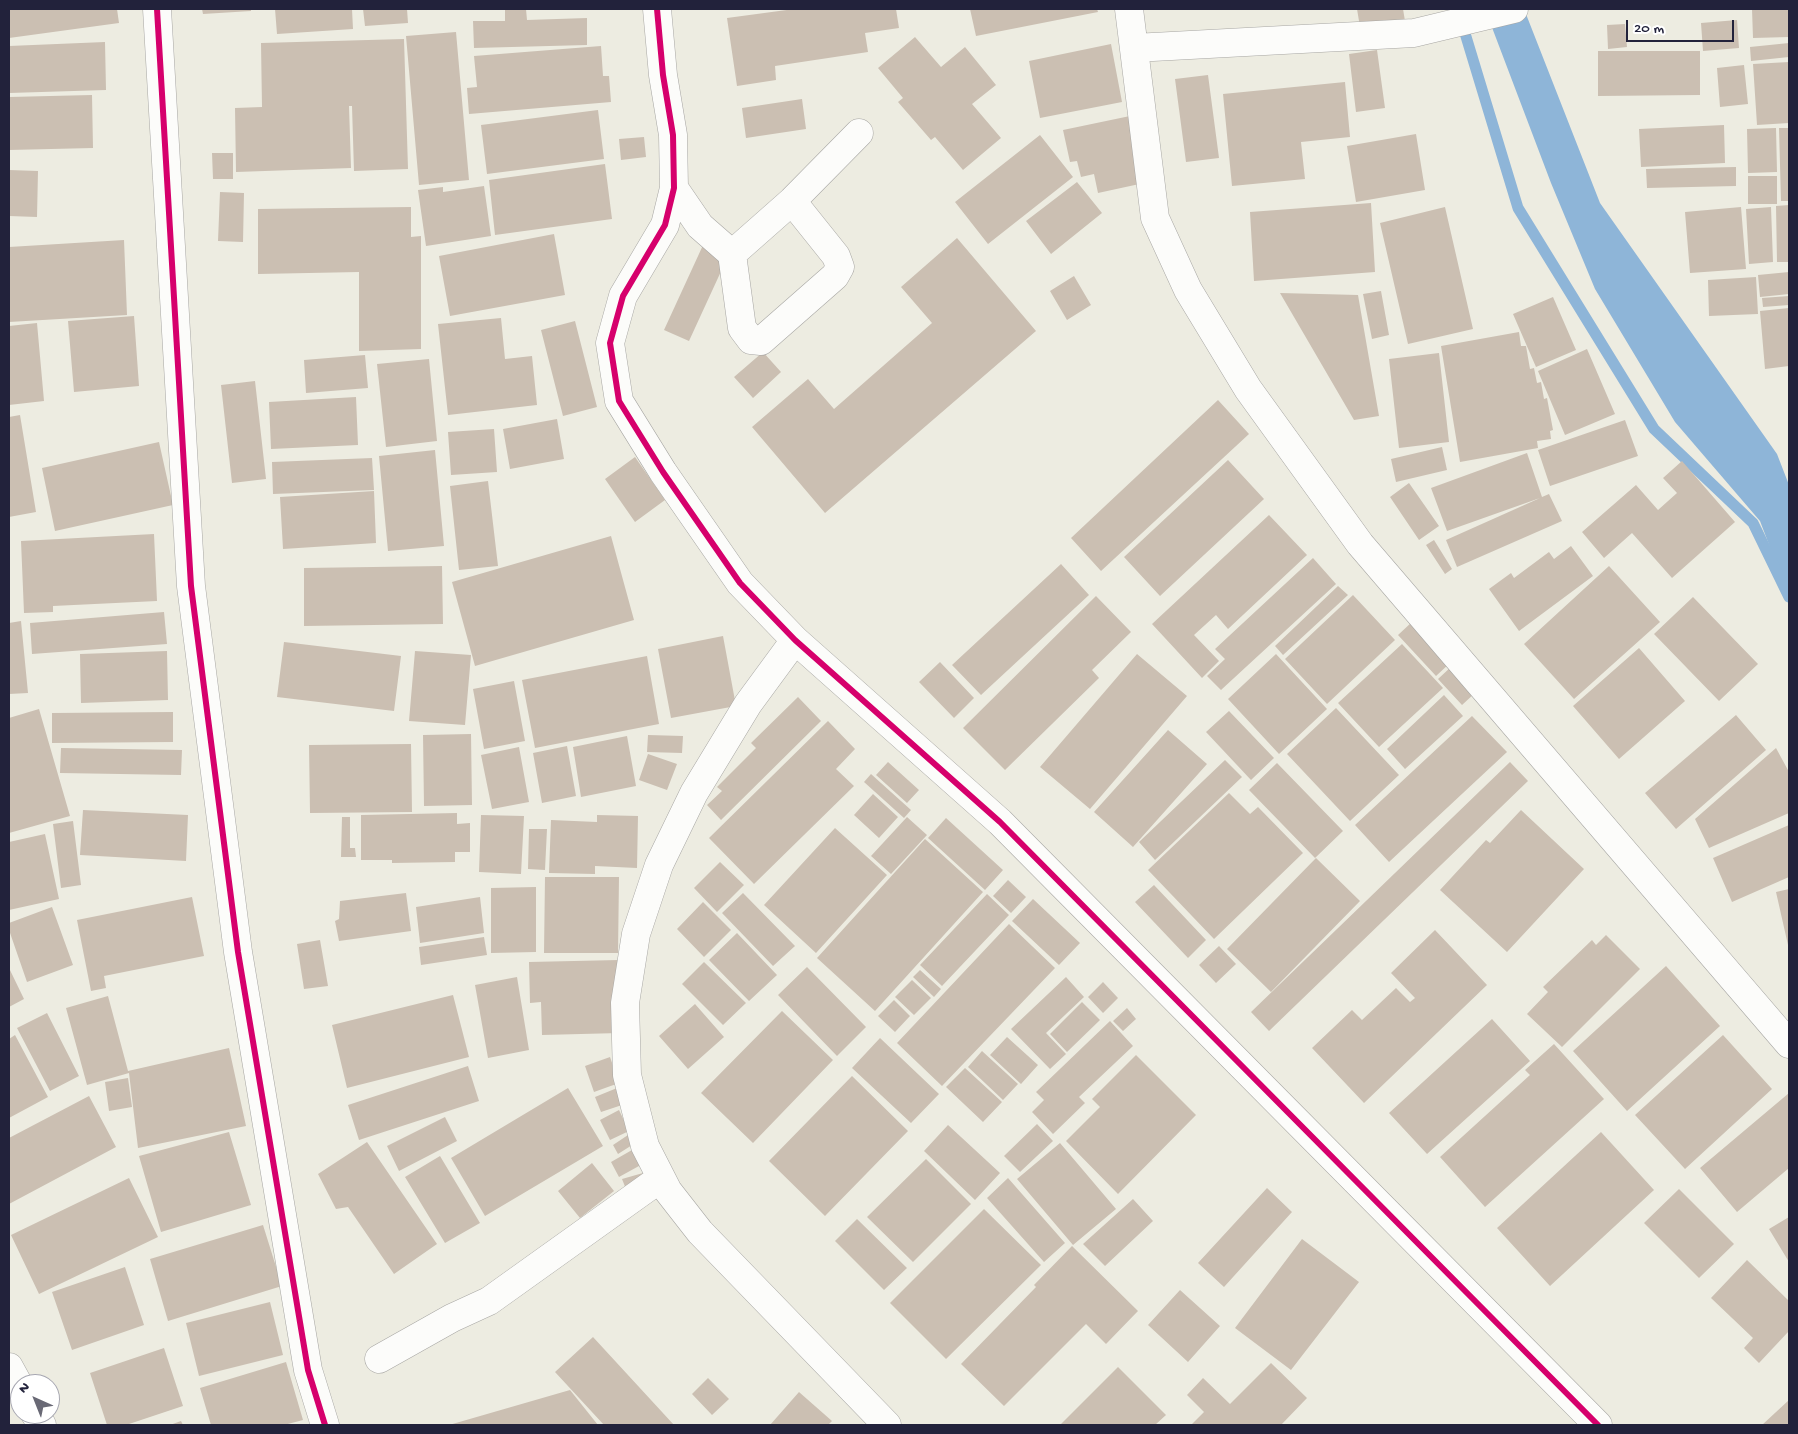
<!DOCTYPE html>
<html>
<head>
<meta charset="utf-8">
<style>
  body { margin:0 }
  #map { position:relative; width:1798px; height:1434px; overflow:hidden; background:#edece1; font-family:"Gochi Hand",sans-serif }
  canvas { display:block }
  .frame { position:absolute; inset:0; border:10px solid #22223b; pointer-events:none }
  .north { position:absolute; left:10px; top:1374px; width:50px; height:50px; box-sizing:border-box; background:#fff; border:1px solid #a7a7b1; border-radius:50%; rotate:316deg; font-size:14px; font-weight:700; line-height:20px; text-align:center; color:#22223b }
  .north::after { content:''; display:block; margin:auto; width:18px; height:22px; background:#696975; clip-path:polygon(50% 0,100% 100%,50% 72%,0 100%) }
  .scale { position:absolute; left:1626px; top:20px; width:108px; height:22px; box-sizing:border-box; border:2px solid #22223b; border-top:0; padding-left:6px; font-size:15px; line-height:18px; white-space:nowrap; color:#22223b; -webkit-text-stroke:4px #fff; paint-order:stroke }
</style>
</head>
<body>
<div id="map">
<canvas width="1798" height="1434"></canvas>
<div class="frame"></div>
<div class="north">N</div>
<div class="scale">20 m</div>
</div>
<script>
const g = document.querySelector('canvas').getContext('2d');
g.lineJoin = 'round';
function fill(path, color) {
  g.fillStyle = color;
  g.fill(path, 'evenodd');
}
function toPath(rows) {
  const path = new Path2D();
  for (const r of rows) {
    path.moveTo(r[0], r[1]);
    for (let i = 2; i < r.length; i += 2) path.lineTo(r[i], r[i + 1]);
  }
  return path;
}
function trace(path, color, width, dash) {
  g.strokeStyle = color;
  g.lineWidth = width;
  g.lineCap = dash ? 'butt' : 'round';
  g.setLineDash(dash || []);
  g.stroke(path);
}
const water = toPath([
  [1485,9,1524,9,1600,203,1777,454,1789,485,1789,597,1760,521,1675,422,1595,289,1551,183]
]);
const stream = toPath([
  [1461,20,1518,208,1654,429,1753,523,1789,597]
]);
const building = toPath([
  [9,9,117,9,119,23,9,38],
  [202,9,251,9,251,11,203,14],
  [275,9,352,9,353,29,277,34],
  [363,9,407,9,408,23,365,26],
  [505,9,526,9,527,20,587,18,587,45,474,48,473,21,505,21],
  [794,9,896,9,899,28,865,33,868,52,775,66,776,80,737,86,727,18],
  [970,9,1097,9,1098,12,976,36],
  [1357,9,1403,9,1405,21,1360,27],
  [1752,9,1789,9,1789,37,1753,38],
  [1737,20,1739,48,1703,51,1701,23],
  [1625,24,1627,47,1608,49,1607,25],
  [456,32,469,180,419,185,406,36],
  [915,37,941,67,965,47,996,85,972,104,1001,138,963,170,935,137,931,140,898,102,903,98,878,68],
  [404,39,408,169,354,171,352,106,349,106,351,168,236,172,235,108,262,107,261,43],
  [105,42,106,90,9,93,9,46],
  [1789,43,1789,57,1751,61,1750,47],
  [1111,44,1122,102,1040,118,1029,61],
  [601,46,603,76,609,76,611,102,469,114,467,88,477,87,474,56],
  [1377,50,1385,108,1356,112,1349,54],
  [1598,51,1700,51,1700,95,1598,96],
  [1789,62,1789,123,1757,125,1753,64],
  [1744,65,1748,104,1720,107,1717,68],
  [1208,75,1219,158,1186,162,1175,79],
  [1345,82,1350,137,1301,142,1305,179,1232,186,1223,94],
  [92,95,93,148,9,150,9,97],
  [802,99,806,129,746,138,742,108],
  [598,110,604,159,487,174,481,125],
  [1130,116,1144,183,1098,193,1094,174,1081,177,1077,161,1070,162,1063,130],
  [1724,125,1725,163,1641,167,1639,129],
  [1776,128,1777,172,1748,173,1747,129],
  [1779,128,1789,128,1789,201,1781,201],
  [1416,134,1425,190,1356,202,1347,146],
  [1040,135,1073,177,988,244,955,202],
  [644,137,646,157,621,160,619,139],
  [212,153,233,153,233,179,213,179],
  [605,164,612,219,495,235,489,180],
  [1736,167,1736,186,1647,188,1646,169],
  [9,170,38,171,37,217,9,216],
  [1748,176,1777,176,1777,204,1748,204],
  [1077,182,1102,213,1051,254,1026,221],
  [484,186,491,236,426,246,418,190,443,187,443,192],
  [220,192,244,193,243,242,218,241],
  [1371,203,1375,272,1254,281,1250,212],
  [1789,205,1789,262,1777,262,1776,206],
  [411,207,411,237,421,236,421,349,359,351,359,272,258,274,258,209],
  [1445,207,1473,329,1408,344,1380,223],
  [1741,207,1746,269,1690,273,1685,212],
  [1771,207,1773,262,1749,264,1746,209],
  [554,234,565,295,450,316,439,256],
  [957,238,1036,331,825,513,752,427,808,379,834,409,932,323,901,287],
  [124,240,127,315,9,322,9,247],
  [704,243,729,254,689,341,664,330],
  [1789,272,1789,294,1760,297,1758,275],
  [1074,276,1091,305,1067,320,1050,291],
  [1756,277,1758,314,1709,316,1708,280],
  [1381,291,1389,335,1372,339,1363,294],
  [1280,293,1358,295,1379,416,1354,420],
  [1789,296,1789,305,1763,307,1762,298],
  [1553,297,1576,350,1536,367,1513,314],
  [1789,308,1789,366,1765,369,1760,311],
  [134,316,139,386,74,392,68,321],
  [501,318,505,359,532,356,537,405,448,415,438,324],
  [575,321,597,407,563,416,541,330],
  [37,323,44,401,9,405,9,326],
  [1519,332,1521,346,1526,346,1530,369,1534,368,1537,383,1541,382,1544,399,1547,398,1553,430,1550,431,1551,439,1537,441,1538,448,1460,462,1441,346],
  [1587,349,1615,414,1565,435,1538,371],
  [763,352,781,372,753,398,734,377],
  [1439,353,1449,442,1399,448,1389,359],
  [365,355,368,388,306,393,304,360],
  [429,359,437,441,386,447,377,364],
  [255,381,266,479,232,483,221,385],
  [356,397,358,445,271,449,269,402],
  [1218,400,1249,434,1101,571,1071,538],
  [20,415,36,512,9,517,9,417],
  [557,419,564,459,510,469,503,429],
  [1625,420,1638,456,1550,486,1538,450],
  [494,429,497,472,451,475,448,432],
  [159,442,173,505,55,531,42,468],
  [1442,447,1447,470,1396,482,1391,459],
  [435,450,444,546,388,551,379,456],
  [1527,453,1542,497,1549,494,1562,521,1457,567,1446,540,1540,498,1447,531,1431,488],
  [635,457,665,500,635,522,605,479],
  [372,458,374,490,273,494,272,462],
  [1228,460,1264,499,1160,596,1124,557],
  [1682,461,1735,522,1672,578,1632,533,1604,558,1582,532,1636,485,1658,510,1677,493,1663,478],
  [488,481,498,566,459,570,450,486],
  [1409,483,1439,526,1419,540,1390,497],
  [374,491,376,543,283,549,280,497],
  [1269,515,1307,555,1228,629,1216,615,1194,635,1219,661,1202,678,1152,624],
  [154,534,157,601,53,606,53,612,24,613,21,541],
  [611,536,634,620,475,666,452,582],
  [1434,540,1452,569,1445,574,1426,545],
  [1571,546,1593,576,1519,631,1489,589,1511,573,1514,578,1549,552,1554,559],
  [1313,558,1336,584,1221,690,1207,676,1225,659,1215,649],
  [1061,564,1089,595,981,695,952,665],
  [442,566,443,624,304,626,304,568],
  [1609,566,1660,622,1574,699,1524,644],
  [1338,586,1348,595,1283,655,1275,646],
  [1353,595,1395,640,1327,704,1285,659],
  [1096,596,1131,632,1092,670,1099,678,1005,770,963,728],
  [1693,597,1758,664,1719,701,1654,634],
  [164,612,167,644,32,654,30,623],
  [21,621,28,693,9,694,9,623],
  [1412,622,1450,663,1436,676,1398,635],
  [723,636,736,706,671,718,658,649],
  [284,642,401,656,394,711,277,697],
  [1402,644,1443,688,1379,747,1338,703],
  [1639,648,1685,701,1619,759,1573,706],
  [167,651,168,700,81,703,80,654],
  [415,651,471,655,465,725,409,721],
  [1137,654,1187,696,1090,809,1040,767],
  [1276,654,1327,709,1279,754,1228,699],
  [647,656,659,724,535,748,522,680],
  [940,662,974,698,954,718,919,682],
  [1452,666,1475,693,1462,705,1438,679],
  [514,681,525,741,484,749,473,689],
  [1444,695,1463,716,1405,769,1387,749],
  [798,697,821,721,721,820,707,805,722,791,717,787,756,748,751,743],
  [1336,708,1399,775,1350,821,1287,754],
  [39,709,70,816,9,833,9,718],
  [1229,711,1274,758,1251,780,1206,732],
  [173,712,173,742,52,743,52,713],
  [1736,715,1766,750,1676,829,1645,793],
  [1472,716,1507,752,1389,862,1355,825],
  [828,721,855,749,836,769,854,786,754,884,709,838],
  [1168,730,1207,764,1133,847,1094,812],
  [471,734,472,805,424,806,423,735],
  [648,735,683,736,682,753,647,752],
  [627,736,636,786,581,797,573,747],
  [411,744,412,812,310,813,309,745],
  [567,746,576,796,542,803,533,753],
  [519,747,529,802,492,809,481,755],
  [61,748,182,750,181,775,60,773],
  [1776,748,1789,772,1789,813,1709,848,1695,819],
  [648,754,677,764,667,790,639,780],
  [1225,760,1242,777,1155,860,1139,842],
  [888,762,919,790,907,803,876,775],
  [1510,762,1528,781,1269,1031,1251,1012],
  [1277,763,1343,831,1315,858,1249,790],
  [871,774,911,810,904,818,864,782],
  [1229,793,1250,814,1258,807,1303,853,1214,939,1148,870],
  [873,794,898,817,879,838,854,815],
  [83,810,188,815,186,861,80,855],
  [1521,810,1584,869,1507,952,1440,890,1486,840,1490,843],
  [457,813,457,824,470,823,470,852,455,852,455,862,392,863,392,860,361,860,361,815],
  [481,815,524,816,521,874,479,872],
  [597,815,638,816,637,868,595,866,595,874,549,873,551,820,597,822],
  [342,817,350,817,350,848,355,848,356,857,341,857],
  [907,817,927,835,891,874,871,856],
  [946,818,1003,870,985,890,928,838],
  [73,821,81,885,61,888,53,824],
  [1789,825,1789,877,1732,902,1713,858],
  [835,828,887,875,816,953,764,905],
  [529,829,547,829,545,870,528,869],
  [45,834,59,899,9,910,9,842],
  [925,839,983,892,875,1011,817,958],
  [1316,858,1360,901,1271,992,1227,949],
  [720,862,744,885,717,912,694,888],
  [545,877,619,877,618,953,544,953],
  [1008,880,1026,897,1011,913,993,896],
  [1154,885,1206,940,1188,958,1135,902],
  [536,887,536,952,491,953,491,888],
  [1789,889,1789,945,1788,945,1776,892],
  [406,893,411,931,339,941,335,921,339,919,340,901],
  [743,893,795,946,773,966,722,913],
  [987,894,1009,915,942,986,920,965],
  [192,897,204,956,104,976,106,988,91,991,77,920],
  [480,897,484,933,420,943,416,907],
  [1033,899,1080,943,1059,965,1012,921],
  [703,902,731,930,704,957,677,929],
  [52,907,73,965,27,982,9,930,9,923],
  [1009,924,1055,968,942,1086,897,1043],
  [1435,930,1487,985,1364,1103,1312,1048,1352,1010,1362,1020,1396,988,1410,1002,1415,998,1391,973],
  [737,933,777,975,749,1001,709,960],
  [1606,935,1640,969,1562,1047,1527,1014,1548,992,1543,987,1592,940,1596,945],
  [484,937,487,955,421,965,419,947],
  [320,940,328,986,304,989,297,944],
  [1219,946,1236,964,1216,983,1199,965],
  [619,960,620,1033,542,1035,541,1002,530,1003,529,962],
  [704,962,746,1003,723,1025,682,984],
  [1666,966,1720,1026,1627,1111,1573,1051],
  [807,967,866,1027,837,1056,778,995],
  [9,968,24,999,9,1007],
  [920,970,941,989,934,997,913,977],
  [517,977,529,1050,488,1058,475,985],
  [1066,977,1084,997,1046,1033,1066,1054,1050,1069,1011,1029],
  [912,980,931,998,914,1015,895,997],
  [1103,982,1118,998,1103,1013,1088,997],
  [453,995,469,1057,347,1088,332,1025],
  [108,996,128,1071,229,1048,246,1126,138,1148,129,1073,87,1085,66,1008],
  [894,1000,910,1016,895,1032,878,1016],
  [1082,1002,1100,1020,1067,1052,1050,1034],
  [695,1004,724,1037,688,1069,659,1036],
  [1127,1008,1136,1019,1123,1031,1113,1021],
  [782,1011,833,1060,753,1143,701,1093],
  [47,1013,79,1076,50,1091,17,1028],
  [1492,1019,1530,1061,1427,1154,1389,1113],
  [1110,1021,1133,1046,1079,1097,1085,1103,1053,1134,1032,1112,1044,1100,1036,1092],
  [15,1035,48,1097,9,1118,9,1039],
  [1723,1035,1772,1089,1685,1169,1635,1115],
  [1007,1037,1038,1065,1021,1084,990,1055],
  [880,1038,939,1094,911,1123,852,1068],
  [1554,1044,1604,1099,1485,1207,1440,1157,1530,1075,1525,1070],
  [982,1051,1018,1084,1003,1100,968,1067],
  [1136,1055,1196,1115,1118,1194,1066,1141,1100,1107,1092,1099],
  [610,1057,619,1083,594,1092,585,1066],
  [468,1066,479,1101,359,1140,348,1105],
  [965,1068,1002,1102,983,1122,946,1087],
  [852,1076,908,1131,825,1216,769,1161],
  [128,1078,132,1107,109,1111,105,1082],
  [622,1086,628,1103,601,1112,595,1097],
  [568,1088,603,1146,485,1216,451,1158],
  [1789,1093,1789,1168,1737,1212,1700,1168],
  [89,1096,116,1147,9,1204,9,1138],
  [619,1110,629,1131,610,1140,600,1120],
  [445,1117,457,1141,399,1171,387,1146],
  [1037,1124,1053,1141,1020,1172,1004,1156],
  [948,1125,1000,1173,975,1200,924,1151],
  [634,1131,640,1140,618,1154,613,1145],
  [229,1132,251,1205,161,1232,139,1156],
  [1601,1132,1654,1190,1550,1286,1497,1228],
  [367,1142,437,1244,394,1274,348,1207,336,1209,318,1174],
  [1060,1143,1116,1209,1073,1245,1017,1179],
  [639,1146,648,1161,619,1177,611,1162],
  [440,1156,480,1223,445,1243,405,1177],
  [926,1159,971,1204,913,1262,867,1217],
  [592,1163,614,1191,580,1218,558,1191],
  [643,1173,646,1182,626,1189,622,1179],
  [129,1178,158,1237,39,1294,11,1235],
  [1008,1178,1065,1243,1044,1262,987,1198],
  [1267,1188,1292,1212,1224,1287,1198,1263],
  [1679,1189,1734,1244,1699,1278,1644,1223],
  [1133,1199,1153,1221,1105,1266,1083,1244],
  [984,1209,1041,1265,946,1359,890,1303],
  [1789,1217,1789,1262,1769,1229],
  [857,1219,907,1268,884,1290,835,1241],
  [263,1225,282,1286,168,1321,150,1259],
  [1302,1239,1359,1282,1291,1370,1235,1328],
  [1072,1246,1138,1311,1106,1344,1086,1324,1004,1406,961,1364,1036,1287,1034,1285],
  [1747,1260,1789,1301,1789,1331,1759,1363,1744,1348,1753,1338,1711,1298],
  [125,1267,144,1325,72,1350,52,1292],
  [1180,1290,1220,1326,1188,1362,1148,1325],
  [270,1302,283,1355,199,1376,186,1323],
  [593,1337,674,1425,604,1425,555,1372],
  [164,1348,183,1406,126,1425,107,1425,90,1373],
  [286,1362,303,1420,284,1425,211,1425,200,1388],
  [1271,1363,1307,1398,1281,1425,1191,1425,1204,1412,1187,1395,1203,1378,1230,1404],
  [1118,1367,1166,1415,1155,1425,1060,1425],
  [708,1378,729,1399,712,1415,692,1394],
  [570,1390,598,1425,449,1425],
  [799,1392,832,1421,828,1425,770,1425],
  [1789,1400,1789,1425,1762,1425],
  [181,1421,183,1425,170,1425]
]);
const minor = toPath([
  [157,9,191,586,238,952,308,1370,325,1425],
  [657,9,663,75,673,135,674,188,665,225,623,296,610,343,619,401,663,472,740,583,795,640,1000,822,1598,1425],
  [1129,9,1155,218,1188,290,1248,389,1360,544,1789,1044],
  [1134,48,1414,33,1514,9],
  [674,188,700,226,732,254,792,201,859,133],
  [732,254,742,328,751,340,761,341,835,276,840,267,836,256,792,201],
  [795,640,748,704,694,793,659,865,636,934,625,1003,627,1075,645,1146,668,1191,700,1232,887,1425],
  [379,1359,452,1318,489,1301,661,1178],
  [9,1367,20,1387],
  [35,1414,42,1425]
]);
const cycleway = toPath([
  [157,9,191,586,238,952,308,1370,325,1425],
  [657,9,663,75,673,135,674,188,665,225,623,296,610,343,619,401,663,472,740,583,795,640,1000,822,1598,1425]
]);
fill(water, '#8eb5d8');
trace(stream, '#8eb5d8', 11);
fill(building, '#cbbfb2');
trace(minor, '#a7a6a3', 29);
trace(minor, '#fcfcfa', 28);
trace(cycleway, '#d6006c', 6);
</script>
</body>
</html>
